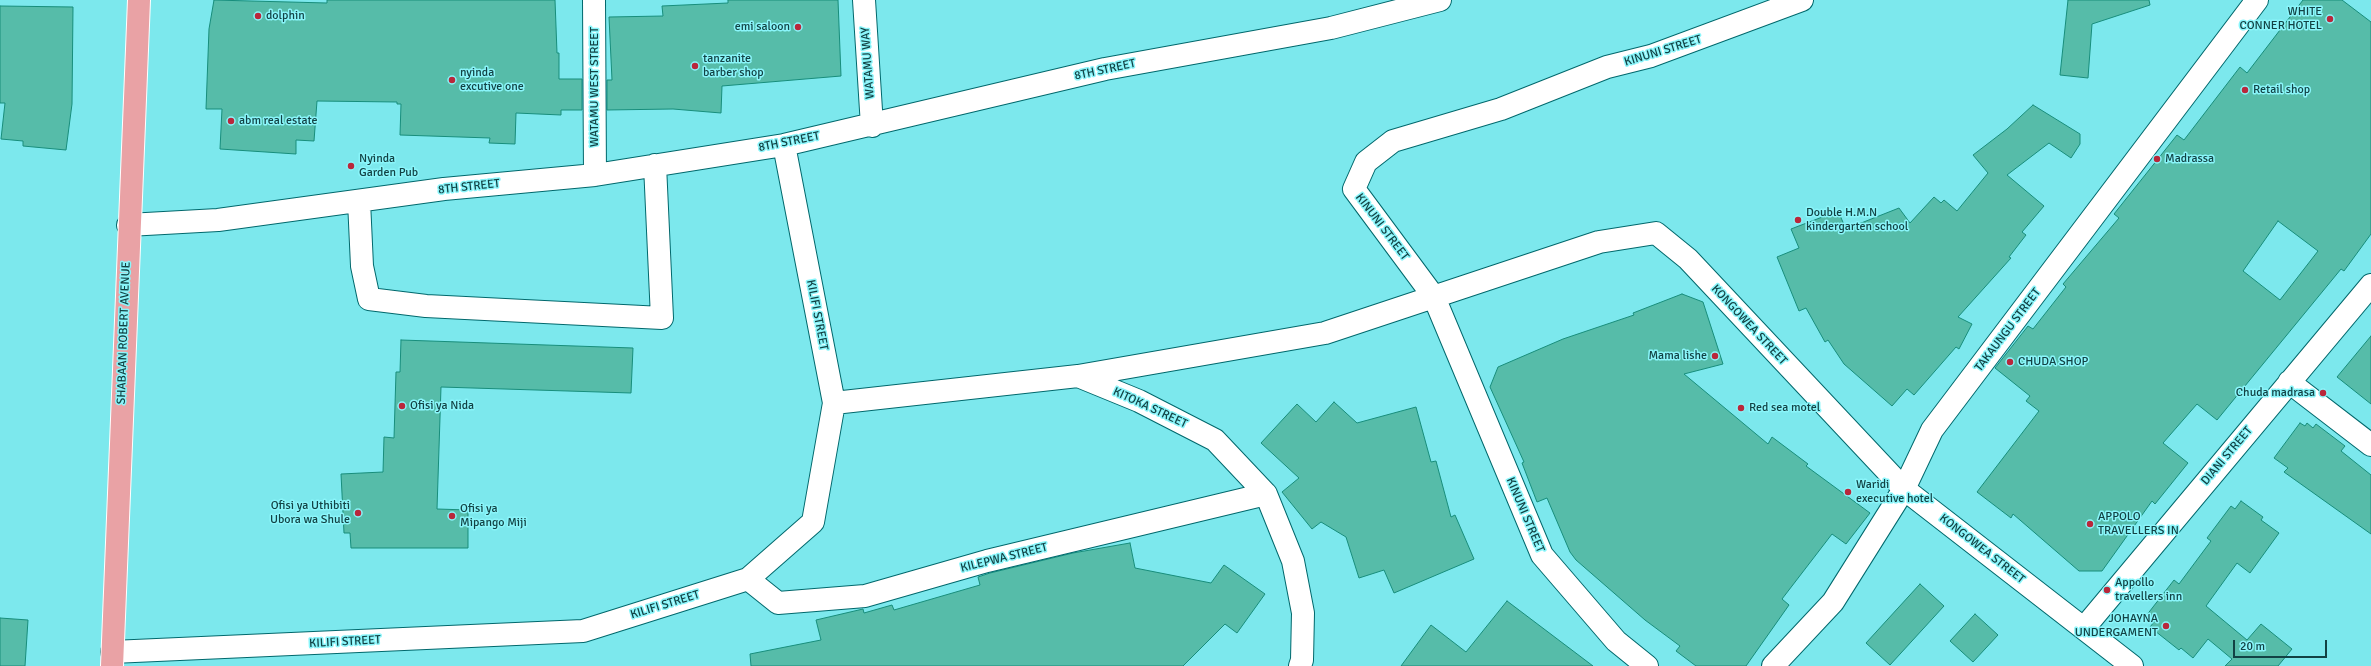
<!DOCTYPE html>
<html>
<head>
<meta charset="utf-8">
<style>
  body { margin:0 }
  #map { position:relative; width:2371px; height:666px; overflow:hidden; background:#7ce8ed; font-family:Signika,sans-serif }
  canvas { display:block }
  .scale { position:absolute; left:2233px; top:640px; width:94px; height:18px; box-sizing:border-box; border:2px solid #124244; border-top:0; padding-left:5px; font-size:12px; line-height:14px; white-space:nowrap; color:#124244; -webkit-text-stroke:3px #8af5fa; paint-order:stroke }
</style>
</head>
<body>
<div id="map">
<canvas width="2371" height="666"></canvas>
<div class="scale">20 m</div>
</div>
<script>
const g = document.querySelector('canvas').getContext('2d');
g.lineJoin = 'round';
function fill(path, color) {
  g.fillStyle = color;
  g.fill(path, 'evenodd');
}
function toPath(rows) {
  const path = new Path2D();
  for (const r of rows) {
    path.moveTo(r[0], r[1]);
    for (let i = 2; i < r.length; i += 2) path.lineTo(r[i], r[i + 1]);
  }
  return path;
}
function trace(path, color, width, dash) {
  g.strokeStyle = color;
  g.lineWidth = width;
  g.lineCap = dash ? 'butt' : 'round';
  g.setLineDash(dash || []);
  g.stroke(path);
}
function drawText(font, color, halo, rows, align = 'center') {
  g.font = font + ' Signika,sans-serif';
  g.lineWidth = 3;
  g.setLineDash([]);
  g.textBaseline = 'middle';
  g.strokeStyle = halo;
  g.fillStyle = color;
  for (const [text, x, y, turn = 0] of rows) {
    g.save();
    g.translate(x, y);
    g.rotate((+turn || 0) * Math.PI / 180);
    g.textAlign = isNaN(turn) ? turn : align;
    if (halo) g.strokeText(text, 0, 0);
    g.fillText(text, 0, 0);
    g.restore();
  }
}
const building = toPath([
  [214,0,327,3,327,0,555,0,557,53,559,53,559,79,582,79,582,110,561,110,561,115,516,113,515,144,489,143,490,138,400,135,401,104,397,104,397,102,317,101,314,141,296,140,296,154,220,149,222,109,206,109,209,29,214,0],
  [728,0,838,0,841,76,722,86,721,113,673,109,607,110,607,80,612,80,609,17,663,16,662,6,728,3,728,0],
  [2068,0,2149,0,2150,5,2092,24,2088,78,2060,75,2068,0],
  [2303,0,2342,0,2371,22,2371,234,2344,271,2341,269,2217,420,2197,404,2163,443,2188,463,2155,504,2152,501,2102,571,2079,571,2013,514,2011,518,1977,492,2039,411,2026,401,2030,396,1995,368,2028,326,2033,329,2066,287,2063,284,2119,218,2114,214,2177,135,2184,140,2240,67,2247,73,2303,0],
  [2278,221,2318,251,2280,300,2243,271,2278,221],
  [0,6,73,7,72,104,66,150,23,146,23,141,1,139,5,103,0,103,0,6],
  [2033,105,2080,134,2080,144,2071,158,2049,143,2007,175,2044,206,2022,232,2026,235,2009,257,2011,258,1958,317,1972,324,1959,349,1956,347,1914,395,1907,389,1892,406,1844,364,1828,340,1825,342,1806,308,1799,311,1777,257,1799,248,1791,229,1838,211,1846,229,1899,208,1910,223,1934,197,1941,203,1944,200,1957,211,1988,173,1973,155,2007,129,2033,105],
  [1682,294,1703,302,1723,364,1684,374,1768,444,1772,437,1808,464,1806,466,1870,513,1846,544,1832,534,1782,599,1789,605,1746,666,1696,666,1676,651,1680,646,1645,620,1576,560,1570,552,1547,498,1537,502,1522,463,1524,462,1490,387,1498,367,1563,339,1634,315,1633,313,1682,294],
  [2371,336,2371,404,2337,377,2371,336],
  [401,340,633,348,631,393,441,387,437,509,468,510,468,548,351,548,350,533,344,533,341,474,383,472,384,437,394,438,396,372,400,372,401,340],
  [1334,402,1357,423,1416,407,1431,462,1436,461,1451,517,1455,515,1474,559,1394,593,1384,570,1359,578,1346,537,1321,522,1312,529,1282,492,1299,478,1261,443,1297,404,1316,422,1334,402],
  [2300,423,2305,426,2307,423,2313,428,2316,424,2345,446,2341,451,2371,475,2371,534,2284,472,2288,468,2274,458,2300,423],
  [2241,501,2263,517,2261,520,2279,533,2250,573,2237,563,2206,606,2247,640,2261,624,2292,649,2278,666,2225,666,2232,659,2208,639,2193,658,2181,648,2179,650,2150,627,2154,622,2146,616,2174,580,2179,584,2211,541,2207,538,2231,506,2235,509,2241,501],
  [1130,543,1135,568,1211,583,1224,565,1265,594,1237,633,1225,624,1183,666,751,666,750,654,821,640,816,620,863,609,864,613,892,605,894,610,980,585,978,577,990,573,1073,553,1130,543],
  [1920,584,1944,606,1890,665,1866,643,1920,584],
  [1507,601,1593,666,1401,666,1431,625,1466,652,1507,601],
  [1975,614,1998,635,1973,662,1950,641,1975,614],
  [0,618,28,620,25,666,0,666,0,618]
]);
const minor = toPath([
  [594,0,595,175],
  [864,0,872,126],
  [359,201,362,266,369,299,426,306,662,318,655,165],
  [128,225,218,220,444,189,595,175,784,145,1105,69,1331,28,1440,0],
  [1078,376,1325,333,1599,242,1656,233,1688,259,1904,489,2132,666],
  [2289,382,2371,445],
  [834,403,1078,376,1139,401,1215,440,1266,494,1293,561,1303,613,1302,660,1300,666],
  [748,579,778,603,865,596,987,561,1266,494],
  [2084,628,2371,285],
  [112,652,583,631,748,579,813,522,834,403,784,145],
  [1647,666,1616,641,1542,555,1434,297,1354,189,1366,162,1393,141,1501,109,1607,67,1651,56,1802,0],
  [1773,666,1833,602,1904,489,1932,430,2257,0]
]);
const major = toPath([
  [112,666,139,0]
]);
const markers = [
  [258,16,4,"#b9273b"],
  [2330,19,4,"#b9273b"],
  [798,27,4,"#b9273b"],
  [695,66,4,"#b9273b"],
  [452,80,4,"#b9273b"],
  [2245,90,4,"#b9273b"],
  [231,121,4,"#b9273b"],
  [2157,159,4,"#b9273b"],
  [351,166,4,"#b9273b"],
  [1798,220,4,"#b9273b"],
  [1715,356,4,"#b9273b"],
  [2010,362,4,"#b9273b"],
  [2323,393,4,"#b9273b"],
  [402,406,4,"#b9273b"],
  [1741,408,4,"#b9273b"],
  [1848,492,4,"#b9273b"],
  [358,513,4,"#b9273b"],
  [452,516,4,"#b9273b"],
  [2090,524,4,"#b9273b"],
  [2107,590,4,"#b9273b"],
  [2166,626,4,"#b9273b"]
];
const poiNames = [
  ["WHITE",2322,12,"right"],
  ["CONNER HOTEL",2322,26,"right"],
  ["dolphin",266,16],
  ["emi saloon",790,27,"right"],
  ["tanzanite",703,59],
  ["barber shop",703,73],
  ["nyinda",460,73],
  ["excutive one",460,87],
  ["Retail shop",2253,90],
  ["abm real estate",239,121],
  ["Nyinda",359,159],
  ["Garden Pub",359,173],
  ["Madrassa",2165,159],
  ["Double H.M.N",1806,213],
  ["kindergarten school",1806,227],
  ["Mama lishe",1707,356,"right"],
  ["CHUDA SHOP",2018,362],
  ["Chuda madrasa",2315,393,"right"],
  ["Ofisi ya Nida",410,406],
  ["Red sea motel",1749,408],
  ["Waridi",1856,485],
  ["executive hotel",1856,499],
  ["Ofisi ya Uthibiti",350,506,"right"],
  ["Ubora wa Shule",350,520,"right"],
  ["Ofisi ya",460,509],
  ["Mipango Miji",460,523],
  ["APPOLO",2098,517],
  ["TRAVELLERS IN",2098,531],
  ["Appollo",2115,583],
  ["travellers inn",2115,597],
  ["JOHAYNA",2158,619,"right"],
  ["UNDERGAMENT",2158,633,"right"]
];
const streetNames = [
  ["KINUNI STREET",1663,51,-17],
  ["WATAMU WAY",868,63,-94],
  ["8TH STREET",1105,70,-12],
  ["WATAMU WEST STREET",595,87,-90],
  ["8TH STREET",789,142,-11],
  ["8TH STREET",469,187,-6],
  ["KINUNI STREET",1382,227,53],
  ["KILIFI STREET",817,315,79],
  ["KONGOWEA STREET",1749,325,47],
  ["TAKAUNGU STREET",2008,330,-53],
  ["SHABAAN ROBERT AVENUE",124,333,-88],
  ["KITOKA STREET",1150,408,25],
  ["DIANI STREET",2227,456,-50],
  ["KINUNI STREET",1525,515,67],
  ["KONGOWEA STREET",1982,549,38],
  ["KILEPWA STREET",1004,558,-14],
  ["KILIFI STREET",665,605,-17],
  ["KILIFI STREET",345,642,-3]
];
fill(building, '#56bca9');
trace(building, '#188d7b', 1);
trace(minor, '#01686c', 24);
trace(major, '#fff', 24);
trace(minor, '#fff', 22);
trace(major, '#e9a2a5', 22);
for (const [x, y, r, color] of markers) {
  const dot = new Path2D();
  dot.arc(x, y, r, 0, 2 * Math.PI);
  g.fillStyle = color;
  g.fill(dot);
  trace(dot, '#8af5fa', 1.5);
}
drawText('12px', '#124244', '#8af5fa', poiNames, 'left');
drawText('12px', '#124244', '#8af5fa', streetNames);
</script>
</body>
</html>
